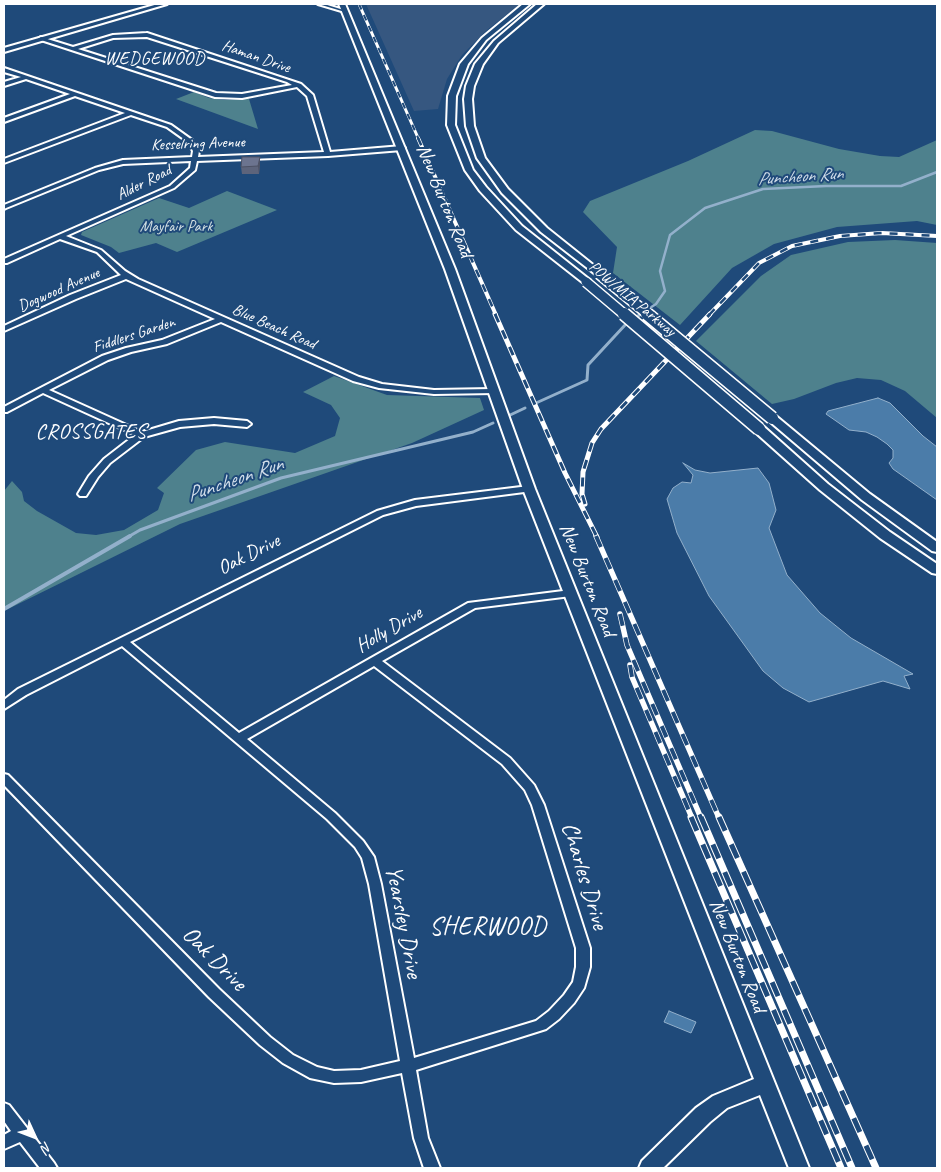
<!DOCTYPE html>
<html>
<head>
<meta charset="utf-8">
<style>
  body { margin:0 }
  #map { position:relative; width:941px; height:1172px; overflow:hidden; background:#1f4a7a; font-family:Caveat,sans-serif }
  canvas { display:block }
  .frame { position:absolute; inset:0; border:5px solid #fff; pointer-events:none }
  .north { position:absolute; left:10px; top:1112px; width:50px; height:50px; -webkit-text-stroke:4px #1f4a7a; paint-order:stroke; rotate:133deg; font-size:14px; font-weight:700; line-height:20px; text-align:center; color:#fff }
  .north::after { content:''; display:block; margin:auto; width:18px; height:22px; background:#fff; clip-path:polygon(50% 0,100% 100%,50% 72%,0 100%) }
</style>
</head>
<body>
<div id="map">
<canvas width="941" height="1172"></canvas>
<div class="frame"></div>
<div class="north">N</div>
</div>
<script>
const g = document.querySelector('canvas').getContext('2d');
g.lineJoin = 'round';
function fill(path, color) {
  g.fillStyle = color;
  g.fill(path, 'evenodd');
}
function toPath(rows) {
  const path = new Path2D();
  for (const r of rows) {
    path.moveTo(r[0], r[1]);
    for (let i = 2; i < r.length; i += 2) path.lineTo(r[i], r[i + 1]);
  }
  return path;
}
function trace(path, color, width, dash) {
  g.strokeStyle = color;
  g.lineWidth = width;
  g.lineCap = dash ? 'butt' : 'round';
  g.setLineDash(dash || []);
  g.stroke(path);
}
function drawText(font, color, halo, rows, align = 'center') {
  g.font = font + ' Caveat,sans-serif';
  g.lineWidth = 4;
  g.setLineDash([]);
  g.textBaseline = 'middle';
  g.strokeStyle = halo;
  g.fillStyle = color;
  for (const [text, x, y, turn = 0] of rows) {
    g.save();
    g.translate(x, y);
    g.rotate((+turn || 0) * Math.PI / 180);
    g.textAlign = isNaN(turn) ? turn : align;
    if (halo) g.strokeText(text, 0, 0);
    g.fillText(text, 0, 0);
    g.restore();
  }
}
const built = toPath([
  [366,4,520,4,487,30,462,55,447,79,438,109,414,111]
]);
const green = toPath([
  [194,92,209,98,224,100,249,99,258,129,176,99],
  [755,130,772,131,839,149,880,156,899,157,937,140,937,225,917,221,837,227,774,244,732,268,680,325,613,273,617,247,583,212,590,201,688,161],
  [227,191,277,210,177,252,156,243,119,253,111,247,81,235,82,232,159,198,189,208],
  [895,240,937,243,937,418,905,391,881,380,857,378,836,383,794,399,772,404,696,341,761,276,791,255,848,242],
  [334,376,387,395,480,398,484,410,412,443,180,524,4,611,4,491,12,481,22,492,24,501,37,511,76,533,96,535,124,530,158,510,164,493,157,488,196,450,225,442,295,453,335,436,340,418,331,405,303,392]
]);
const water = toPath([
  [878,398,890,403,923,436,937,447,937,500,893,469,889,463,893,458,893,450,887,444,877,437,866,432,849,430,826,414,828,411,878,398],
  [683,463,695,470,710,473,758,468,769,483,776,510,769,528,787,575,820,613,851,638,913,674,904,676,910,689,883,681,809,702,783,688,763,671,709,596,677,533,667,499,673,488,682,482,691,483,693,475,683,463],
  [669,1011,696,1022,691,1033,664,1022,669,1011]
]);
const streamFar2 = toPath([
  [639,315,656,304,665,291,660,271,670,235,705,208,763,189,826,186,901,186,937,172]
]);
const streamFar1 = toPath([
  [536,403,587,380,588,365,626,324,641,314],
  [508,416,525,408],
  [128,537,140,530,281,478,473,432,493,423]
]);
const stream = toPath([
  [4,609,130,536]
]);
const street = toPath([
  [318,4,324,4,347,11,345,12,318,4],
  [147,33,301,84,313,95,330,152,402,146,405,148,402,150,328,156,197,161,195,170,174,188,66,236,101,250,125,271,138,279,359,377,382,384,434,390,492,389,495,389,495,393,434,394,379,388,353,381,221,322,167,344,131,352,108,360,49,390,142,432,179,421,214,418,247,421,251,424,247,427,214,424,180,427,144,437,110,463,98,477,86,496,80,496,78,494,89,476,104,459,135,435,43,393,7,412,4,412,4,407,102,356,126,348,162,340,215,319,126,279,76,299,4,331,4,326,70,295,121,275,97,252,60,239,7,263,4,263,4,259,170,186,190,168,191,161,123,164,99,170,6,208,4,209,4,205,95,168,123,160,192,157,193,151,188,142,167,127,131,115,4,163,4,159,125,113,75,96,4,122,4,118,70,94,26,79,4,86,4,82,21,77,4,72,4,68,171,125,192,140,199,151,198,157,324,152,307,96,297,87,242,98,215,97,38,39,41,37,73,47,113,35,147,33],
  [147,37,287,82,292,85,242,94,216,93,78,49,113,38,147,37],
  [529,486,532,487,534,489,532,491,416,506,383,515,130,642,239,733,468,603,571,590,576,593,571,596,475,608,382,661,510,758,534,785,544,805,590,948,590,967,584,988,574,1003,559,1019,546,1029,416,1070,428,1138,440,1168,424,1168,414,1138,402,1073,361,1082,334,1083,310,1078,283,1063,260,1045,209,997,4,785,4,774,8,775,219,989,270,1037,293,1055,317,1067,334,1071,361,1070,400,1061,369,884,362,858,355,847,327,819,122,646,26,695,4,709,4,700,18,689,377,511,415,500,529,486],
  [374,666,502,764,525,790,532,805,576,948,576,967,573,982,564,995,549,1011,536,1021,414,1058,381,884,374,857,363,841,335,813,247,739,374,666],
  [4,1103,9,1105,54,1163,57,1168,40,1168,20,1142,4,1149,4,1135,11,1131,4,1121,4,1103]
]);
const secondary = toPath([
  [158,4,167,4,4,52,4,48,158,4],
  [339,4,345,4,455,269,535,489,809,1168,789,1168,760,1095,727,1108,710,1122,663,1168,639,1168,642,1161,696,1108,713,1096,754,1079,523,489,445,269,339,4],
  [523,4,530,4,486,40,468,64,456,96,455,125,473,170,486,187,522,226,590,280,591,282,586,285,516,230,480,191,465,170,447,125,448,96,460,64,482,38,523,4],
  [537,4,544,4,498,43,483,64,474,86,472,99,474,126,485,158,508,189,547,228,602,272,602,276,599,277,541,232,502,193,477,158,466,126,464,99,466,86,475,64,494,41,537,4],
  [772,414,776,416,870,494,937,542,937,552,932,551,862,500,768,420,766,418,772,414],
  [759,425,763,426,828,484,890,532,937,564,937,574,932,573,880,538,820,490,755,432,753,429,759,425]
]);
const railFar4 = toPath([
  [359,4,419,140]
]);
const railFar3 = toPath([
  [418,138,496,315],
  [709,315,759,263,792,246,840,236,882,233,937,236]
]);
const railFar2 = toPath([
  [495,314,565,473,597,537],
  [585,504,582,494,583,472,592,443,601,429,710,314]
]);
const railFar1 = toPath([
  [596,536,719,818],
  [620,614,627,645,701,818],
  [630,665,632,677,692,818]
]);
const rail = toPath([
  [691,817,841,1168],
  [701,817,852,1168],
  [719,817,876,1168]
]);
const secondaryBridgeFar1 = toPath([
  [599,274,649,315],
  [586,282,625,315]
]);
const secondaryBridge = toPath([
  [624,314,759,429],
  [647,314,772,418]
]);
const wall = toPath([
  [260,157,260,164,259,174,242,174,241,167]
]);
const shadedWall = toPath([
  [260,157,260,164,259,174,258,166]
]);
const building = toPath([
  [242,157,260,157,258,166,241,167,242,157]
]);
const farStreetnames = [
  ["Haman Drive",256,57,19],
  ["Kesselring Avenue",198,144,-2],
  ["Alder Road",144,183,-27],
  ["Dogwood Avenue",59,290,-24],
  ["POW/MIA Parkway",632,299,40],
  ["Blue Beach Road",274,327,24],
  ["Fiddlers Garden",134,335,-18]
];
const farParknames = [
  ["Mayfair Park",176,227]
];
const farNeighbourhoodnames = [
  ["WEDGEWOOD",155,59]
];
const farWaternames = [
  ["Puncheon Run",800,177,-4]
];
const streetNames = [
  ["New Burton Road",444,201,68],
  ["Oak Drive",249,555,-27],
  ["New Burton Road",587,580,68],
  ["Holly Drive",389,630,-30],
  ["New Burton Road",737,956,68]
];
const neighbourhoodNames = [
  ["CROSSGATES",91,432]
];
const waterNames = [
  ["Puncheon Run",235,480,-19]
];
const nearStreetnames = [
  ["Charles Drive",584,876,73],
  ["Yearsley Drive",403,922,79],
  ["Oak Drive",214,959,45]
];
const nearNeighbourhoodnames = [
  ["SHERWOOD",488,927]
];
fill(built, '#365780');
fill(green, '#4e818d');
fill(water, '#4b7ca9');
trace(water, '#93b0cb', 1);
trace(streamFar2, '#93b0cb', 2.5);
trace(streamFar1, '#93b0cb', 3);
trace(stream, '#93b0cb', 4);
trace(street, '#fff', 4);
trace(secondary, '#fff', 4);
fill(street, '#1f4a7a');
fill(secondary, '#1f4a7a');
trace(railFar4, '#fff', 3);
trace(railFar3, '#fff', 4);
trace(railFar2, '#fff', 5);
trace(railFar1, '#fff', 5.5);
trace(rail, '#fff', 7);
trace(railFar4, '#1f4a7a', 2, [6]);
trace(railFar3, '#1f4a7a', 2.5, [8]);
trace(railFar2, '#1f4a7a', 3, [9]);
trace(railFar1, '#1f4a7a', 4, [12]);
trace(rail, '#1f4a7a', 5, [15]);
trace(secondaryBridgeFar1, '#fff', 12, []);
trace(secondaryBridge, '#fff', 15, []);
trace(secondaryBridgeFar1, '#1f4a7a', 9);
trace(secondaryBridge, '#1f4a7a', 12);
fill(wall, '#5d647b');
fill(shadedWall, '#4c5164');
fill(building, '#6c748f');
trace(building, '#4c5164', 1);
drawText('16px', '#fff', '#1f4a7a', farStreetnames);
drawText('16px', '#d3e0e2', '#1f4a7a', farParknames);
g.letterSpacing = '1px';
drawText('18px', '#fff', '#1f4a7a', farNeighbourhoodnames);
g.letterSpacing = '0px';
drawText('italic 18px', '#d2deea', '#1f4a7a', farWaternames);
drawText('20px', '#fff', '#1f4a7a', streetNames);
g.letterSpacing = '1px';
drawText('21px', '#fff', '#1f4a7a', neighbourhoodNames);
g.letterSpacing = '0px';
drawText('italic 21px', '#d2deea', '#1f4a7a', waterNames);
drawText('24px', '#fff', '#1f4a7a', nearStreetnames);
g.letterSpacing = '1px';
drawText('25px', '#fff', '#1f4a7a', nearNeighbourhoodnames);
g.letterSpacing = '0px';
</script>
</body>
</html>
